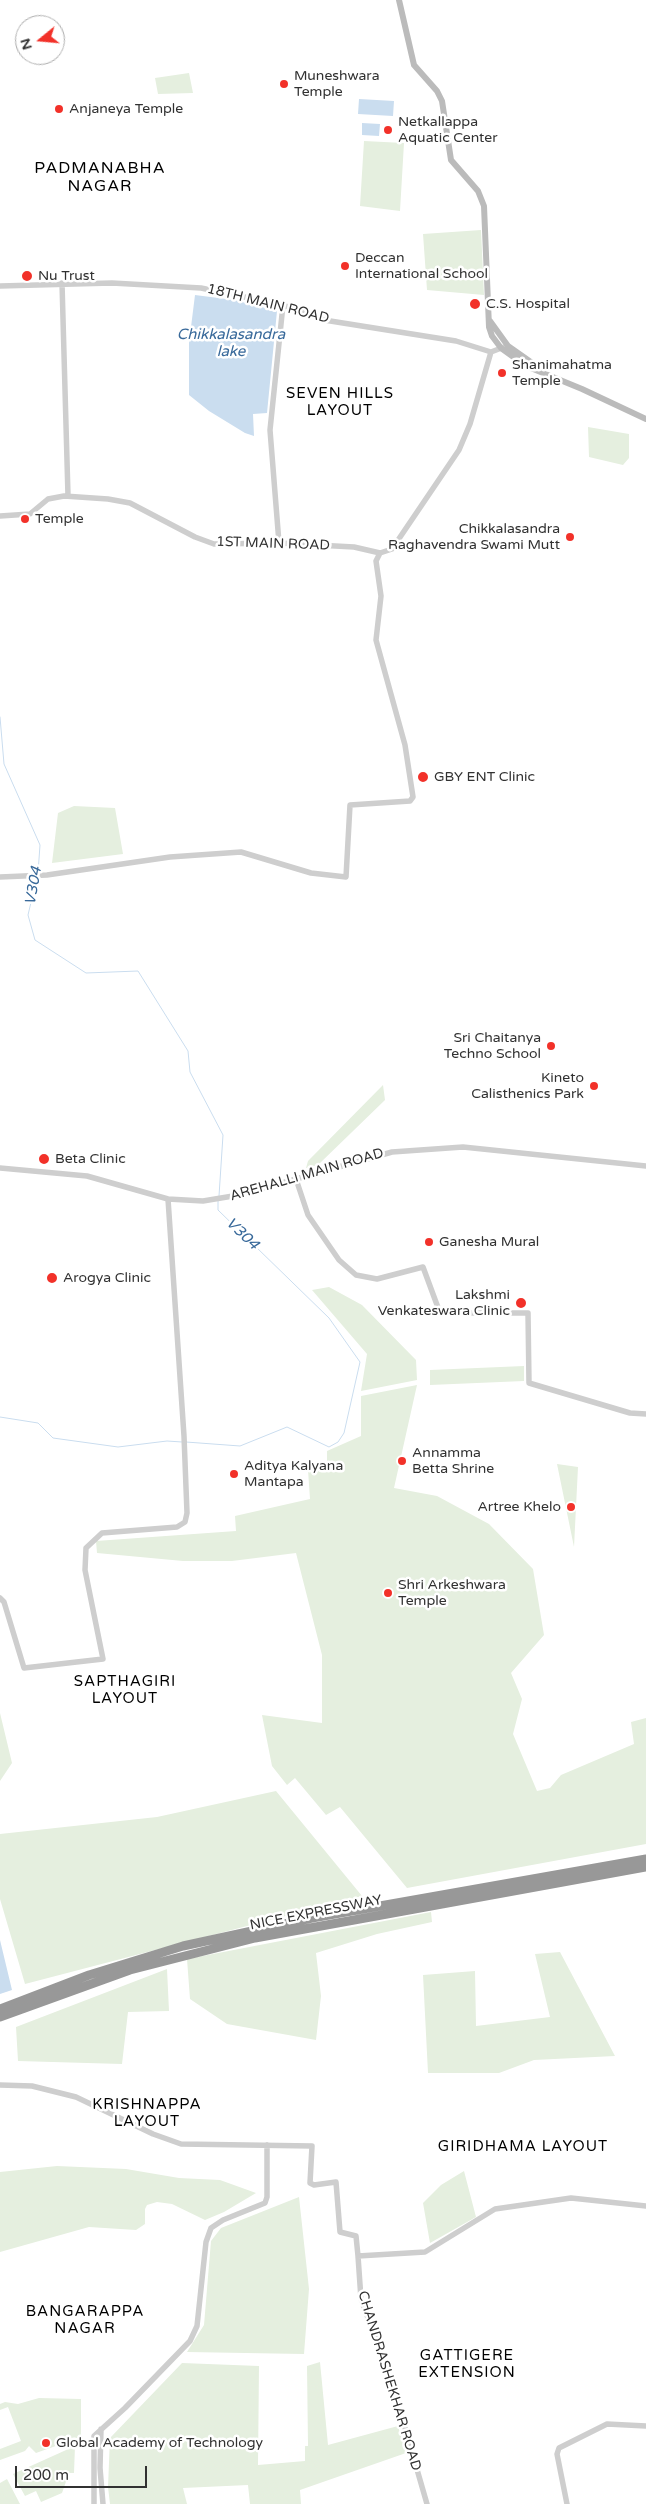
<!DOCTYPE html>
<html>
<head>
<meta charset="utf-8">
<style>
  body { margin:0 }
  #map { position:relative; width:646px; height:2504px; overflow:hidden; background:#fff; font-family:"Varela Round",sans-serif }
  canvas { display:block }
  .north { position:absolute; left:15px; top:15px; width:50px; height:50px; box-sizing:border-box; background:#fff; border:1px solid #adadad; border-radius:50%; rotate:253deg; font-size:14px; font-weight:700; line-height:20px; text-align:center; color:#313131 }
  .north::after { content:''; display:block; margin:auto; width:18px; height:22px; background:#f23129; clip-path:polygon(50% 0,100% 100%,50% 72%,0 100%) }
  .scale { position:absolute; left:15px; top:2466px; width:132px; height:22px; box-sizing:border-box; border:2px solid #313131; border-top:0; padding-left:6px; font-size:15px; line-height:18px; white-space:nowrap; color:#313131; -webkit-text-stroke:4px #fff; paint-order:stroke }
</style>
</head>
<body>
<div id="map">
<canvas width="646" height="2504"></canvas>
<div class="north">N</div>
<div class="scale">200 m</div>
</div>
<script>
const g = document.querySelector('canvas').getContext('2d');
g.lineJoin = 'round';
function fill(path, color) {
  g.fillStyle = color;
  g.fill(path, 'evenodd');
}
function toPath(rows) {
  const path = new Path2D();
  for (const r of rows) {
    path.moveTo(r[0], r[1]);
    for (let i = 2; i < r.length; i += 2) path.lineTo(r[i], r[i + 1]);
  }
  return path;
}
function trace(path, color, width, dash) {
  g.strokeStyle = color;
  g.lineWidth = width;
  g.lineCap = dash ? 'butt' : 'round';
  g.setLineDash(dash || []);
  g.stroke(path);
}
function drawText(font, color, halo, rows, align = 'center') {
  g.font = font + ' "Varela Round",sans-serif';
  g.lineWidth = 5;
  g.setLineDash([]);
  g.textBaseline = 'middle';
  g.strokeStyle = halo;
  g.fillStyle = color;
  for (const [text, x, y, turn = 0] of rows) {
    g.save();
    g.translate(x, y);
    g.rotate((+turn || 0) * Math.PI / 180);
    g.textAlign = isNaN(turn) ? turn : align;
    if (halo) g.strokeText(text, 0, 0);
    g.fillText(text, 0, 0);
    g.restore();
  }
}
const green = toPath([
  [189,73,193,93,158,94,155,78],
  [364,141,404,143,400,211,360,206],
  [481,230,484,295,427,290,423,234],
  [588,427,629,434,629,458,623,465,589,457],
  [74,806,115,808,123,854,52,863,58,813],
  [383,1085,385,1100,318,1165,306,1168,308,1161],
  [329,1287,362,1305,416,1360,417,1380,361,1391,367,1354,312,1290],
  [524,1366,524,1381,430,1385,430,1370],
  [417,1385,394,1488,437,1496,489,1524,533,1569,544,1635,511,1673,522,1699,513,1734,537,1791,550,1788,561,1775,634,1744,631,1722,646,1718,646,1844,407,1888,340,1807,326,1815,295,1778,287,1785,272,1766,262,1715,322,1723,322,1655,296,1553,232,1561,183,1561,97,1553,96,1541,236,1531,235,1516,310,1499,308,1470,327,1467,327,1451,361,1436,361,1396],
  [557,1464,578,1467,574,1547],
  [0,1713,12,1763,0,1781],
  [276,1791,362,1896,25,1984,0,1899,0,1834,157,1817],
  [431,1912,432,1922,377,1934,316,1953,321,1996,316,2040,227,2024,190,1999,187,1959],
  [560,1952,615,2056,534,2060,499,2073,428,2073,423,1975,475,1971,476,2026,550,2017,535,1954],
  [167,1969,169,2011,128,2012,122,2064,18,2061,16,2027],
  [57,2166,126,2169,179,2178,220,2180,256,2193,224,2212,205,2220,172,2204,157,2202,147,2205,145,2209,145,2224,136,2230,89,2227,0,2252,0,2172],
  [464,2171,476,2217,430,2243,423,2203,441,2185],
  [299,2197,309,2289,304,2354,187,2352,204,2325,211,2241,221,2228],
  [320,2362,328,2445,398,2426,406,2453,300,2490,301,2504,250,2504,248,2485,183,2488,187,2504,110,2504,108,2487,110,2438,182,2363,259,2366,258,2465,305,2461,305,2446,308,2446,307,2366],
  [39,2398,81,2399,81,2437,36,2453,29,2446,25,2451,0,2460,0,2449,21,2441,8,2407,0,2410,0,2404,5,2402,18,2404],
  [75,2446,74,2473,69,2473,62,2493,41,2502,36,2491,25,2496,13,2474],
  [7,2479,20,2504,0,2504,0,2483]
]);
const water = toPath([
  [359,99,394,101,393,116,358,114],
  [362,123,380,124,379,136,362,135],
  [195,295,234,300,277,311,267,413,253,414,254,436,245,433,209,411,189,395,189,343],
  [0,1940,12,1990,0,1994]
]);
const stream = toPath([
  [0,717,4,764,40,845,38,873],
  [37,877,28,915,35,940,86,973,138,971,188,1051,190,1072,223,1135,219,1196],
  [0,1417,38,1423,53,1438,118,1447,167,1441,182,1442],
  [186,1442,240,1446,287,1427,329,1447,338,1442,344,1433,360,1362,329,1318,218,1210,218,1200]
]);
const tertiary = toPath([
  [62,283,68,496],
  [0,286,112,283,201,288,283,305,324,320,456,341,491,352,504,347],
  [0,516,30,514,48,499,64,496,108,499,130,503,195,537,214,544,279,543,354,547,380,553],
  [279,543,270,430,283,305],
  [0,877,47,875,170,857,241,852,311,873,346,877,350,805,410,801,413,797,405,745,376,640,381,596,376,561,380,553,392,549,459,450,470,424,491,352],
  [0,1168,87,1176,168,1199,203,1201,239,1195,392,1152,463,1147,646,1166],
  [296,1179,308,1215,339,1260,356,1275,377,1279,423,1267,440,1313,528,1313,529,1383,630,1413,646,1414],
  [0,1598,4,1602,24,1668,103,1659,85,1570,86,1548,102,1533,177,1527,185,1522,187,1513,184,1436,168,1199],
  [0,2085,32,2086,76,2097,153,2134,181,2144,312,2146,310,2183,314,2185,336,2182,340,2232,356,2236,358,2256,425,2252,495,2209,571,2198,646,2206],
  [358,2256,361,2299,392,2383,427,2504],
  [101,2429,100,2468,103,2504],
  [94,2504,94,2436,125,2408,190,2341,197,2326,206,2242,211,2228,223,2220,265,2203,267,2197,267,2145],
  [567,2504,557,2454,559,2448,607,2424,646,2426]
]);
const secondary = toPath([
  [399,0,414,65,437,91,442,101,451,160,478,191,484,206,489,327,492,336,501,348,526,366,582,389,646,419],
  [490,321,508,346,535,365,537,368]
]);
const motorway = toPath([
  [0,2009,89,1975,183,1946,312,1918,646,1859],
  [0,2017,130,1970,255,1938,646,1867]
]);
const markers = [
  [284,84,5,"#f23129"],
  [59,109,5,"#f23129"],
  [388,130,5,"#f23129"],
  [345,266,5,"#f23129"],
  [27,276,6,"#f23129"],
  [475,304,6,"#f23129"],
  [502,373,5,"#f23129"],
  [25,519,5,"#f23129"],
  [570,537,5,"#f23129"],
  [423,777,6,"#f23129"],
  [551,1046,5,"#f23129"],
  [594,1086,5,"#f23129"],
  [44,1159,6,"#f23129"],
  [429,1242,5,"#f23129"],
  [52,1278,6,"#f23129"],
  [521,1303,6,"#f23129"],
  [402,1461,5,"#f23129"],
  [234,1474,5,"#f23129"],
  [571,1507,5,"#f23129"],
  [388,1593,5,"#f23129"],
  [46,2443,5,"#f23129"]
];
const poiNames = [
  ["Muneshwara",294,76],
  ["Temple",294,92],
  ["Anjaneya Temple",69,109],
  ["Netkallappa",398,122],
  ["Aquatic Center",398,138],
  ["Deccan",355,258],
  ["International School",355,274],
  ["Nu Trust",38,276],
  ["C.S. Hospital",486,304],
  ["Shanimahatma",512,365],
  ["Temple",512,381],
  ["Temple",35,519],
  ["Chikkalasandra",560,529,"right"],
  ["Raghavendra Swami Mutt",560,545,"right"],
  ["GBY ENT Clinic",434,777],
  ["Sri Chaitanya",541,1038,"right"],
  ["Techno School",541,1054,"right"],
  ["Kineto",584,1078,"right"],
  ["Calisthenics Park",584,1094,"right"],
  ["Beta Clinic",55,1159],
  ["Ganesha Mural",439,1242],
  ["Arogya Clinic",63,1278],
  ["Lakshmi",510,1295,"right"],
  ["Venkateswara Clinic",510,1311,"right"],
  ["Annamma",412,1453],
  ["Betta Shrine",412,1469],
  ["Aditya Kalyana",244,1466],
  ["Mantapa",244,1482],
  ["Artree Khelo",561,1507,"right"],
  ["Shri Arkeshwara",398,1585],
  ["Temple",398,1601],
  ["Global Academy of Technology",56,2443]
];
const streetNames = [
  ["18TH MAIN ROAD",268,304,14],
  ["1ST MAIN ROAD",273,544,2],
  ["AREHALLI MAIN ROAD",307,1175,-16],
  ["NICE EXPRESSWAY",316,1913,-11],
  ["CHANDRASHEKHAR ROAD",389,2381,73]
];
const waterNames = [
  ["Chikkalasandra",231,335],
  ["lake",231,352],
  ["V304",34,886,-80],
  ["V304",242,1234,44]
];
const neighbourhoodNames = [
  ["SEVEN HILLS",340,394],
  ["LAYOUT",340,411],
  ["SAPTHAGIRI",125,1682],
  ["LAYOUT",125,1699],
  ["KRISHNAPPA",147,2105],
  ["LAYOUT",147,2122],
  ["GIRIDHAMA LAYOUT",523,2147],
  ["BANGARAPPA",85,2312],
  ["NAGAR",85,2329],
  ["GATTIGERE",467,2356],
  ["EXTENSION",467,2373]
];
const quarterNames = [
  ["PADMANABHA",100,169],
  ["NAGAR",100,187]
];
fill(green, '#e5efdf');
fill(water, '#caddef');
trace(stream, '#caddef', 1);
trace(tertiary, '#cecece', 5.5);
trace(secondary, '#bbb', 6);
trace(motorway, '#989898', 9);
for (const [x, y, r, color] of markers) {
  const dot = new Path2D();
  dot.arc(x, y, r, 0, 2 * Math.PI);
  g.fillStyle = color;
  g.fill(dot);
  trace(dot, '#fff', 2);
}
drawText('14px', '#313131', '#fff', poiNames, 'left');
drawText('14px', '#313131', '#fff', streetNames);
drawText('italic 15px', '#38699a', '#fff', waterNames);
g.letterSpacing = '1px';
drawText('15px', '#000', '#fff', neighbourhoodNames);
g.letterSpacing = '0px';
g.letterSpacing = '1px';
drawText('16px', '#000', '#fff', quarterNames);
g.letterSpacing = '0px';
</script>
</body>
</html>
